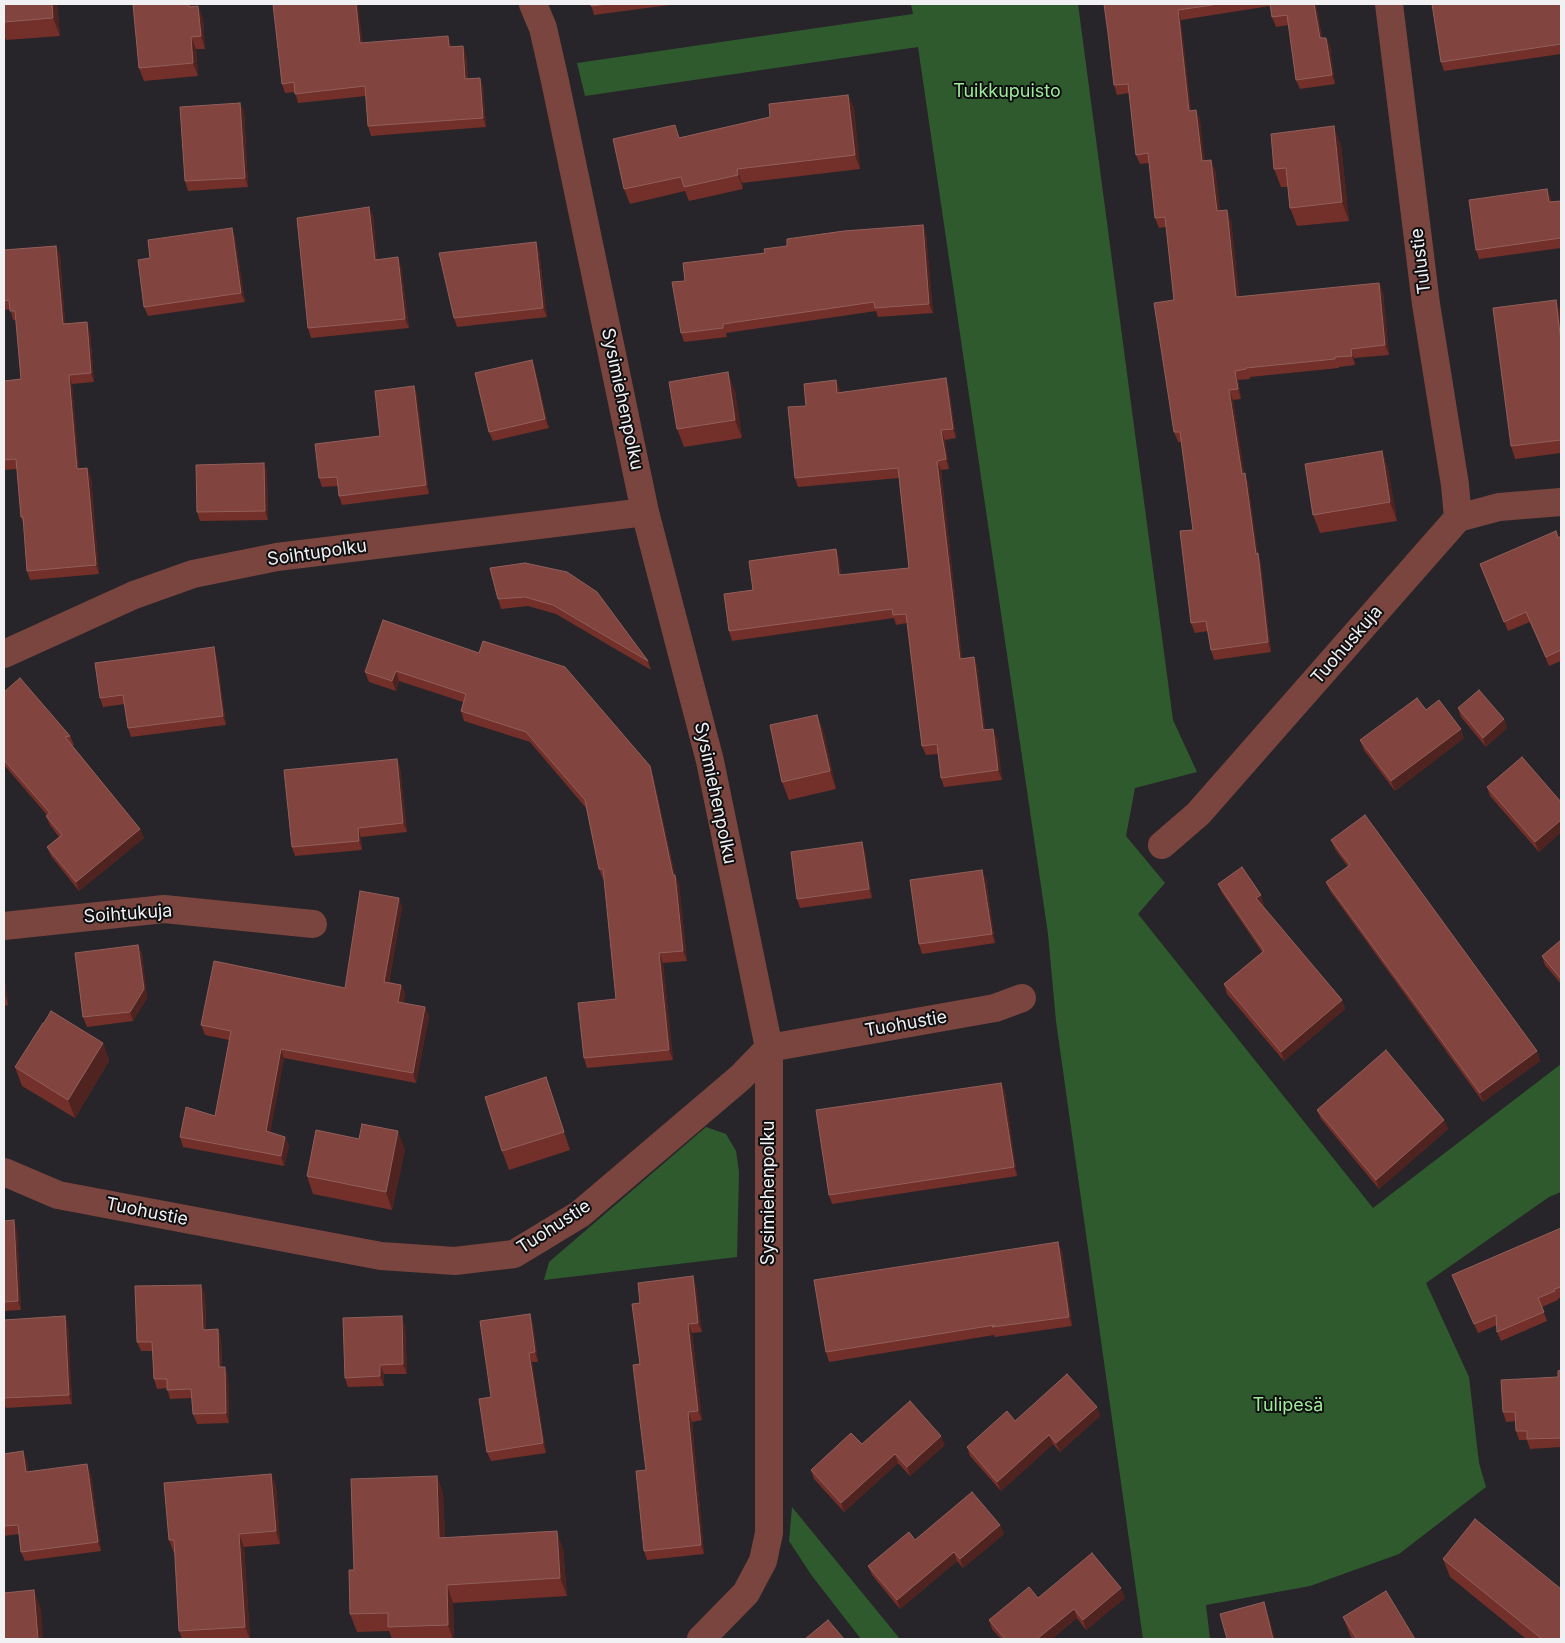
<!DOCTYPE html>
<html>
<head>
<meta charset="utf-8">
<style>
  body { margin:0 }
  #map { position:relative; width:1565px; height:1643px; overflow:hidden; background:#272529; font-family:Inter,sans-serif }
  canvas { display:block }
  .frame { position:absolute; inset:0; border:5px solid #f1f0f2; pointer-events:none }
</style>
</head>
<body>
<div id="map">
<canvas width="1565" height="1643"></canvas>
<div class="frame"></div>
</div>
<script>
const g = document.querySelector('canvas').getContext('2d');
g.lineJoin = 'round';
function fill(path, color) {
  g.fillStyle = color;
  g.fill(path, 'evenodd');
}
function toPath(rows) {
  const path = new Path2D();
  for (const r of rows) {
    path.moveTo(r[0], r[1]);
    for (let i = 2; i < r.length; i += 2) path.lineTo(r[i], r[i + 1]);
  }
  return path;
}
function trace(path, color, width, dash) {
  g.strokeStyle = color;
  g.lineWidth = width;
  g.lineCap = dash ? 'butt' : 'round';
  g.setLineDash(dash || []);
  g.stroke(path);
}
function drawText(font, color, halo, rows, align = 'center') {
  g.font = font + ' Inter,sans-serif';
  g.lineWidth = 4;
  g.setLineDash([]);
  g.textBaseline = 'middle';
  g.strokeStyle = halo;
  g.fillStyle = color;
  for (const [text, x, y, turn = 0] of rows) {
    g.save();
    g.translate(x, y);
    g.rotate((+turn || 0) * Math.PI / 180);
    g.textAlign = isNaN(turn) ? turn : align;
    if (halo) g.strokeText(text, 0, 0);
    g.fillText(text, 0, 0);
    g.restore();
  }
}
const green = toPath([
  [911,4,1078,4,1173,720,1197,772,1135,788,1126,836,1165,883,1138,914,1373,1208,1561,1064,1561,1192,1549,1197,1426,1283,1469,1377,1479,1463,1486,1487,1399,1554,1310,1586,1206,1605,1210,1639,1143,1639,1056,1021,1048,934,918,47,585,96,577,63,913,14],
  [706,1127,726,1134,736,1151,739,1172,737,1257,544,1280,549,1262],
  [792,1507,900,1639,861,1639,812,1576,789,1541]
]);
const minor = toPath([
  [533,4,543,28,555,81,645,512,710,761,769,1048,769,1533,763,1561,746,1593,701,1639],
  [1389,4,1426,304,1455,485,1458,518],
  [4,654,134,595,193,574,277,557,645,512],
  [1162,845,1198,814,1458,518,1499,507,1561,502],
  [4,926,164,909,313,924],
  [4,1172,58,1195,381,1256,455,1261,514,1254,580,1214,741,1077,769,1048,995,1008,1022,998]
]);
const wall = toPath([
  [4,4,57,4,60,36,6,40,4,35],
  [591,4,677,4,594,15],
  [1104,4,1316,4,1322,38,1326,38,1330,47,1335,84,1300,89,1296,80,1289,25,1276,27,1272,17,1270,6,1181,20,1191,111,1196,110,1200,120,1204,161,1215,169,1220,211,1231,220,1239,297,1379,283,1383,293,1389,355,1354,358,1355,365,1339,367,1339,368,1250,377,1250,379,1238,380,1241,399,1233,400,1244,473,1248,483,1258,555,1261,563,1271,652,1214,660,1211,650,1208,631,1195,633,1191,623,1193,530,1181,442,1178,442,1174,432,1174,300,1166,227,1159,228,1155,218,1149,163,1140,164,1136,155,1129,93,1117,95,1114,85,1108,33],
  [1561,4,1561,54,1444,71,1441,62],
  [198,6,203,19,205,49,196,49,198,76,144,81,139,68,193,7],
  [362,43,452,46,452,47,463,46,466,55,468,79,480,78,483,87,486,127,371,136,368,126,366,96,298,103,295,92,285,93,282,84],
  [848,95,854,109,860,169,742,183,743,189,689,201,685,191,630,204,624,189,680,138,770,117],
  [240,103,244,112,248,187,188,191,185,181],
  [1341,145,1349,221,1297,226,1290,208,1288,187,1281,187,1274,169],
  [1547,189,1551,202,1561,201,1561,248,1479,259,1476,250],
  [369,207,373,216,377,259,401,266,409,328,311,338,308,328],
  [923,225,926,234,933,313,878,317,876,311,726,333,727,337,684,342,681,333,685,281,765,253],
  [232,228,235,237,245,302,148,316,144,307,150,258],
  [536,242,539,251,547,317,457,327,454,318],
  [56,246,60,255,65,324,90,331,94,382,72,384,79,468,87,468,91,477,99,574,30,580,27,571,24,525,21,517,17,469,4,470,4,381,21,379,16,320,13,320,10,309,4,310,4,250],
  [1556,300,1560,312,1561,320,1561,453,1515,459,1511,446],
  [532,360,535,369,549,428,493,441,489,432],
  [414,386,417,395,429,494,342,505,339,496,338,486,322,487,319,478,380,436],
  [949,387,956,438,945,440,949,469,941,470,962,659,974,657,977,666,985,730,997,738,1002,780,944,787,941,778,938,754,926,755,922,746,907,623,896,625,894,618,732,641,729,631,753,590,836,549,839,558,841,575,909,568,899,478,798,487,795,478,806,406,840,390,840,392],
  [735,391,742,438,684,447,677,429],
  [1382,451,1388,469,1397,521,1320,533,1313,515],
  [264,463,267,472,268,520,200,521,197,512],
  [1561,536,1561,661,1549,666,1530,622,1508,631,1480,564],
  [490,568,648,661,651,670,556,614,528,606,501,609,498,599],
  [383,620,653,776,675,875,679,885,687,961,663,963,673,1060,587,1068,584,1058,616,999,604,879,603,879,599,869,586,808,530,742,464,721,461,711,463,702,399,681,396,691,369,682,365,672],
  [217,657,226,725,131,737,128,728,125,704,103,707,100,698],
  [4,692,70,736,74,745,72,745,140,829,144,838,79,891,51,856,47,847,59,837,50,825,46,816,47,815,4,765],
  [1458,708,1504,719,1507,728,1486,747,1461,717],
  [817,715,824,733,836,789,789,800,782,782],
  [1464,738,1395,791,1364,750,1360,740],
  [397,759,400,768,407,832,361,837,362,850,295,856,292,847],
  [1487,787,1561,802,1561,832,1539,852,1490,796],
  [1331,840,1537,1051,1540,1061,1483,1102,1330,891,1326,882,1348,867,1335,849],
  [865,851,872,898,800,908,797,899],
  [986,879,995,943,922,954,919,944],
  [1218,884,1264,904,1262,906,1342,1000,1345,1009,1284,1061,1227,994,1224,984,1262,952,1222,893],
  [402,907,389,982,401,985,405,994,403,1003,425,1007,429,1016,416,1083,284,1058,270,1132,285,1137,289,1146,284,1166,183,1147,180,1137,215,1116,229,1040,205,1035,201,1025,345,988],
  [1561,940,1561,984,1545,965,1542,956],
  [138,945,142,954,147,998,133,1021,87,1027,83,1017],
  [4,973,8,1005,4,1006],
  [103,1043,109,1061,75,1118,22,1086,15,1067],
  [546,1077,570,1150,509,1170,502,1151],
  [1001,1083,1005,1092,1017,1176,832,1204,829,1195],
  [1317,1110,1444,1120,1448,1129,1379,1189,1321,1119],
  [359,1139,405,1149,392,1210,313,1194,307,1176],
  [4,1221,17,1230,21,1310,4,1311],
  [1561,1228,1561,1297,1558,1299,1558,1300,1542,1307,1547,1321,1501,1341,1497,1332,1497,1325,1478,1333,1452,1275],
  [1062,1251,1072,1326,995,1337,994,1335,829,1362,826,1352],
  [693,1276,696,1286,702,1332,692,1333,702,1420,692,1422,704,1554,647,1560,644,1551,646,1470,640,1364,640,1303],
  [205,1294,206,1330,218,1329,221,1338,222,1367,228,1376,229,1423,197,1424,193,1414,192,1398,170,1399,167,1388,157,1389,154,1379,153,1351,141,1351,137,1342],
  [65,1316,68,1325,72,1404,6,1408,4,1402,4,1320],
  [533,1323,538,1362,532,1362,546,1453,491,1461,487,1452,491,1397],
  [405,1325,407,1374,384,1374,384,1386,348,1387,345,1378],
  [1561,1370,1561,1447,1530,1449,1527,1440,1519,1440,1516,1431,1516,1421,1506,1422,1503,1412,1558,1377],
  [1097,1407,1100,1416,1060,1452,1053,1444,1001,1491,970,1456,967,1447,1015,1421],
  [862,1444,945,1445,910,1476,898,1463,844,1512,814,1479,811,1470],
  [4,1454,27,1460,28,1472,91,1474,101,1551,25,1561,21,1552,19,1534,4,1536],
  [271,1474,276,1486,280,1544,244,1547,250,1639,182,1639,179,1631,175,1553,174,1553,169,1540],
  [437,1476,443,1494,445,1538,563,1549,567,1596,453,1603,454,1639,392,1639,389,1631,357,1632,350,1614,354,1570],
  [1000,1525,1004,1534,963,1568,957,1561,900,1609,872,1575,868,1566,915,1540],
  [1443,1559,1561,1639,1526,1639,1450,1577],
  [1038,1598,1125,1598,1086,1630,1077,1618,1052,1639,1001,1639,992,1629,989,1620],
  [1343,1617,1415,1639,1352,1639,1350,1635]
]);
const shadedWall = toPath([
  [52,4,57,4,60,36,53,18],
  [189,4,193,4,194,20,189,7],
  [356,4,358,4,364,52,360,43],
  [1314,4,1316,4,1323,48,1320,38],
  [198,6,203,19,205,49,201,36],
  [1178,10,1181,20,1192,121,1189,111],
  [448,36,452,46,453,56,449,47],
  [191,37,196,49,198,76,193,63],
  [1326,38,1330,47,1335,84,1332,75],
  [463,46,466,55,468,88,465,79],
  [480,78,483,87,486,127,483,118],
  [848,95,854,109,860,169,855,155],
  [240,103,244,112,248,187,245,178],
  [1196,110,1200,120,1206,171,1202,161],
  [1334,126,1341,145,1349,221,1342,202],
  [1211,160,1215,169,1221,221,1217,211],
  [737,169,742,183,743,189,738,175],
  [1547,189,1551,198,1553,212,1549,202],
  [369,207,373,216,378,269,375,260],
  [1227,210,1231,220,1240,307,1236,297],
  [923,225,926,234,933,313,929,304],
  [232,228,235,237,245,302,241,293],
  [536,242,539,251,547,317,543,308],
  [56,246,60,255,66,334,63,324],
  [398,257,401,266,409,328,405,319],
  [1379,283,1383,293,1389,355,1385,345],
  [1556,300,1560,312,1561,320,1561,342],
  [87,322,90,331,94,382,91,373],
  [1351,349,1354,358,1355,365,1352,356],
  [532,360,535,369,549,428,545,419],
  [1235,371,1238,380,1241,399,1238,389],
  [728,372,735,391,742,438,735,420],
  [69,375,72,384,80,478,77,469],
  [946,378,949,387,956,438,953,429],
  [836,380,840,390,841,402,837,393],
  [414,386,417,395,429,494,426,485],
  [1229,390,1233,400,1246,483,1242,474],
  [941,430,945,440,949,469,946,459],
  [1382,451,1388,469,1397,521,1390,502],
  [937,461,941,470,963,668,960,659],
  [264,463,267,472,268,520,265,511],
  [87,468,91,477,99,574,96,565],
  [1245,473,1248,483,1258,555,1261,563,1271,652,1268,642],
  [836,549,839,558,842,585,839,575],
  [214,647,217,657,226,725,223,716],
  [974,657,977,666,986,740,983,730],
  [396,671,399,681,396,691,392,681],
  [817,715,824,733,836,789,830,771],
  [1504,719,1507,728,1486,747,1483,738],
  [993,729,997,738,1002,780,998,770],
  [1461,729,1464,738,1395,791,1391,781],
  [397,759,400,768,407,832,403,823],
  [650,766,653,776,676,881,675,875,679,885,687,961,683,951,673,875],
  [1561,820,1561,832,1539,852,1535,842],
  [358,828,361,837,362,850,359,841],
  [140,829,144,838,79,891,76,882],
  [862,842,865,851,872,898,869,889],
  [982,870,986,879,995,943,992,934],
  [1261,895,1264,904,1259,907,1256,898],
  [399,898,402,907,387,991,384,982],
  [138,945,142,954,147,998,133,1021,130,1012],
  [659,953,663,963,673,1060,669,1050],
  [4,973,8,1005,5,996,4,990],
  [401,985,405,994,402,1011,398,1002],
  [1342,1000,1345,1009,1284,1061,1281,1052],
  [425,1007,429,1016,416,1083,413,1073],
  [103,1043,109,1061,75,1118,68,1100],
  [281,1049,284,1058,269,1140,266,1131],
  [1537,1051,1540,1061,1483,1102,1480,1093],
  [1001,1083,1005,1092,1017,1176,1014,1167],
  [1444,1120,1448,1129,1379,1189,1376,1180],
  [398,1131,405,1149,392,1210,386,1192],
  [285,1137,289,1146,284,1166,281,1156],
  [14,1220,17,1230,21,1310,18,1301],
  [1058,1242,1062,1251,1072,1326,1069,1317],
  [693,1276,696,1286,702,1332,698,1323],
  [201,1285,205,1294,206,1339,203,1330],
  [530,1314,533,1323,538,1362,535,1352],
  [65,1316,68,1325,72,1404,69,1395],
  [402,1316,405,1325,407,1374,403,1364],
  [688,1324,692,1333,702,1420,698,1411],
  [218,1329,221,1338,222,1376,219,1367],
  [529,1353,532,1362,546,1453,543,1443],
  [380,1365,384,1374,384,1386,380,1376],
  [225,1367,228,1376,229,1423,226,1413],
  [1097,1407,1100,1416,1060,1452,1056,1443],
  [688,1412,692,1422,704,1554,701,1545],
  [1049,1435,1053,1444,1001,1491,997,1482],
  [941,1436,945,1445,910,1476,907,1467],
  [23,1451,27,1460,29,1482,26,1472],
  [895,1454,898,1463,844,1512,841,1503],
  [87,1464,91,1474,101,1551,98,1542],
  [271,1474,276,1486,280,1544,276,1531],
  [437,1476,443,1494,446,1556,439,1538],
  [1000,1525,1004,1534,963,1568,960,1559],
  [557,1531,563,1549,567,1596,560,1578],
  [239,1534,244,1547,250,1639,245,1627],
  [954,1552,957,1561,900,1609,897,1600],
  [447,1585,453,1603,454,1639,453,1639,448,1625],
  [1121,1588,1125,1598,1086,1630,1083,1620],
  [34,1590,41,1609,43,1639,38,1639],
  [1264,1602,1270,1620,1275,1639,1273,1639],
  [1074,1609,1077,1618,1052,1639,1037,1639]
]);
const building = toPath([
  [4,4,52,4,53,18,4,22,4,4],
  [133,4,189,4,189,7,198,6,201,36,191,37,193,63,139,68,133,4],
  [273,4,356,4,360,43,448,36,449,47,463,46,465,79,480,78,483,118,368,126,365,86,295,94,294,82,282,84,273,4],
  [591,4,608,4,591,6,591,4],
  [1104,4,1219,4,1178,10,1189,111,1196,110,1202,161,1211,160,1217,211,1227,210,1236,297,1379,283,1385,345,1351,349,1352,356,1335,357,1335,359,1246,368,1246,369,1235,371,1238,389,1229,390,1242,474,1245,473,1256,554,1258,553,1268,642,1211,650,1206,621,1191,623,1180,531,1193,530,1180,432,1174,432,1154,303,1174,300,1165,217,1155,218,1148,153,1136,155,1128,84,1114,85,1108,33,1104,4],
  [1270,4,1314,4,1320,38,1326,38,1332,75,1296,80,1287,15,1272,17,1270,4],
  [1432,4,1561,4,1561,44,1441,62,1432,4],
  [848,95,855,155,737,169,738,175,684,187,681,177,624,189,613,139,675,125,679,138,770,117,769,104,848,95],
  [240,103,245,178,185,181,180,107,240,103],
  [1334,126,1342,202,1290,208,1286,168,1274,169,1271,134,1334,126],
  [1547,189,1549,202,1561,201,1561,238,1476,250,1469,200,1547,189],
  [369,207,375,260,398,257,405,319,308,328,297,218,369,207],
  [923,225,929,304,875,308,874,302,723,324,723,328,681,333,672,282,685,281,683,263,765,253,764,249,787,246,787,239,844,231,923,225],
  [232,228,241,293,144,307,138,260,150,258,148,240,232,228],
  [536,242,543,308,454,318,439,253,536,242],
  [56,246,63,324,87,322,91,373,69,375,77,469,87,468,96,565,27,571,23,517,21,517,16,459,4,460,4,381,21,379,15,311,10,311,9,300,4,301,4,250,56,246],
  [1556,300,1561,342,1561,440,1511,446,1493,308,1556,300],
  [532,360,545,419,489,432,475,373,532,360],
  [728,372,735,420,677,429,669,382,728,372],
  [946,378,953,429,941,430,946,459,937,461,960,659,974,657,983,730,993,729,998,770,941,778,937,744,922,746,906,614,893,615,892,609,729,631,724,594,753,590,749,561,836,549,839,575,909,568,898,468,795,478,788,407,806,406,804,384,836,380,837,393,946,378],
  [414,386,426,485,339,496,337,477,319,478,315,444,380,436,375,391,414,386],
  [1382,451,1390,502,1313,515,1305,464,1382,451],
  [264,463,265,511,197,512,196,465,264,463],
  [1556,531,1558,538,1561,536,1561,650,1546,657,1526,612,1504,622,1480,564,1556,531],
  [525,563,567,572,597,592,648,661,553,605,525,597,498,599,490,568,525,563],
  [383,620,479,653,483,641,565,667,650,766,673,875,675,875,683,951,659,953,669,1050,584,1058,578,1003,616,999,603,869,599,869,585,800,526,732,461,711,466,694,396,671,392,681,365,672,383,620],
  [214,647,223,716,128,728,123,695,100,698,95,663,214,647],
  [20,678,70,736,65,737,140,829,76,882,47,847,62,835,46,816,50,813,4,760,4,692,20,678],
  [1479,690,1504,719,1483,738,1458,708,1479,690],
  [1417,698,1426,710,1439,700,1461,729,1391,781,1360,740,1417,698],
  [817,715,830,771,782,782,770,725,817,715],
  [1522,757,1561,802,1561,820,1535,842,1487,787,1522,757],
  [397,759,403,823,358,828,359,841,292,847,284,770,397,759],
  [1365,815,1537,1051,1480,1093,1326,882,1350,865,1331,840,1365,815],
  [862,842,869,889,797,899,791,852,862,842],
  [1242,867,1261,895,1256,898,1342,1000,1281,1052,1224,984,1264,951,1218,884,1242,867],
  [982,870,992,934,919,944,910,880,982,870],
  [360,891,399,898,384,982,401,985,398,1002,425,1007,413,1073,281,1049,266,1131,285,1137,281,1156,180,1137,186,1107,215,1116,231,1031,201,1025,214,961,345,988,360,891],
  [1561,940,1561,979,1542,956,1561,940],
  [138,945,144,989,130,1012,83,1017,75,953,138,945],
  [51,1011,103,1043,68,1100,15,1067,43,1023,44,1023,51,1011],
  [1386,1050,1444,1120,1376,1180,1317,1110,1386,1050],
  [546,1077,564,1132,502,1151,485,1097,546,1077],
  [1001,1083,1014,1167,829,1195,816,1110,1001,1083],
  [362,1124,398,1131,386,1192,307,1176,316,1130,359,1139,362,1124],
  [14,1220,18,1301,4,1302,4,1221,14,1220],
  [1561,1228,1561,1287,1554,1289,1555,1291,1538,1298,1544,1312,1497,1332,1496,1315,1474,1324,1452,1275,1561,1228],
  [1058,1242,1069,1317,992,1327,995,1325,826,1352,814,1280,1058,1242],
  [693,1276,698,1323,688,1324,698,1411,688,1412,701,1545,644,1551,636,1471,646,1470,633,1365,640,1364,632,1304,640,1303,638,1283,693,1276],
  [201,1285,203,1330,218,1329,219,1367,225,1367,226,1413,193,1414,191,1389,167,1390,167,1379,154,1379,152,1342,137,1342,135,1286,201,1285],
  [530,1314,535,1352,529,1353,543,1443,487,1452,479,1399,491,1397,480,1321,530,1314],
  [65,1316,69,1395,4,1398,4,1320,65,1316],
  [402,1316,403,1364,380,1365,380,1376,345,1378,343,1318,402,1316],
  [1561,1370,1561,1438,1527,1439,1527,1431,1516,1431,1515,1412,1503,1412,1501,1380,1558,1377,1558,1371,1561,1370],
  [1067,1374,1097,1407,1056,1443,1049,1435,997,1482,967,1447,1007,1411,1015,1421,1067,1374],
  [910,1401,941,1436,907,1467,895,1454,841,1503,811,1470,851,1433,862,1444,910,1401],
  [23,1451,26,1472,87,1464,98,1542,21,1552,18,1525,4,1526,4,1454,23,1451],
  [271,1474,276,1531,239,1534,245,1627,179,1631,174,1540,169,1540,164,1483,271,1474],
  [437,1476,439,1538,557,1531,560,1578,447,1585,448,1625,388,1627,388,1613,350,1614,349,1570,354,1570,351,1479,437,1476],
  [972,1492,1000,1525,960,1559,954,1552,897,1600,868,1566,909,1532,915,1540,972,1492],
  [1475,1519,1561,1589,1561,1639,1542,1639,1443,1559,1475,1519],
  [1092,1553,1121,1588,1083,1620,1074,1609,1037,1639,1005,1639,989,1620,1029,1587,1038,1598,1092,1553],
  [34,1590,38,1639,4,1639,4,1593,34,1590],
  [1386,1591,1415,1639,1357,1639,1343,1617,1386,1591],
  [1264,1602,1273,1639,1227,1639,1220,1614,1264,1602],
  [828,1620,844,1639,805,1639,828,1620]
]);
const parkNames = [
  ["Tuikkupuisto",1007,92],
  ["Tulipesä",1288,1406]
];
const streetNames = [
  ["Tulustie",1421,261,-97],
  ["Sysimiehenpolku",622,399,78],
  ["Soihtupolku",317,553,-8],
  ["Tuohuskuja",1347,645,-49],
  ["Sysimiehenpolku",715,793,78],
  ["Soihtukuja",128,914,-4],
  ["Tuohustie",906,1024,-10],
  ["Sysimiehenpolku",769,1193,-90],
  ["Tuohustie",147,1212,11],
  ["Tuohustie",554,1227,-33]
];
fill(green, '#2f5a2e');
trace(minor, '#7a453f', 28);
fill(wall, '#732f29');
fill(shadedWall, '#4f2320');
fill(building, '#81443f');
trace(building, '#925f5b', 1);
drawText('18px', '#9fed9b', '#100f11', parkNames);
drawText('18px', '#f1f0f2', '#100f11', streetNames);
</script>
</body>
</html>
